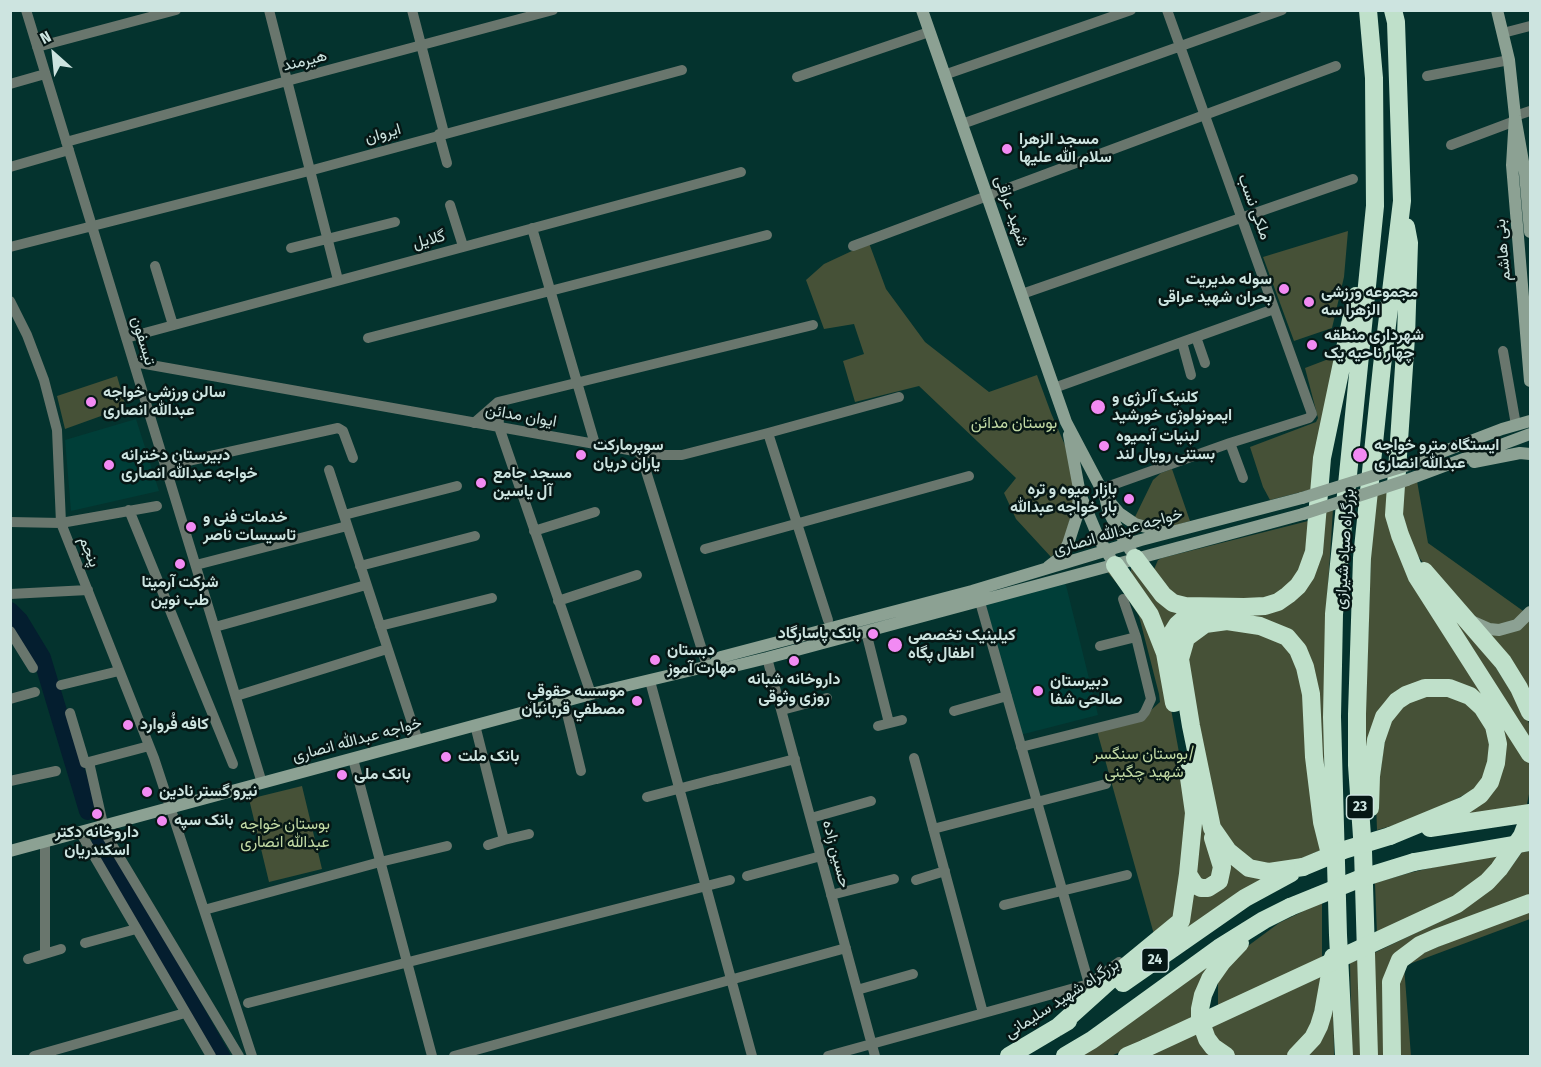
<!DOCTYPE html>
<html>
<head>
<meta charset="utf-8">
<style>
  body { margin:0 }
  #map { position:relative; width:1541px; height:1067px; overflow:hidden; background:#04332e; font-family:"Fira Sans Condensed",sans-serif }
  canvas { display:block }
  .frame { position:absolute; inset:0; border:12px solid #cde4e0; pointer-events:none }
  .north { position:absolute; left:24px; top:24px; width:60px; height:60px; -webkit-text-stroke:4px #061715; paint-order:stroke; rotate:333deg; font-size:16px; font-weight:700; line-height:24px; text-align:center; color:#cde4e0 }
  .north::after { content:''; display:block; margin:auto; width:21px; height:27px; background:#cde4e0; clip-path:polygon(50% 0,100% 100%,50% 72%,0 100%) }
</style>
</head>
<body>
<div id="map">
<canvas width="1541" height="1067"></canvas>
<div class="frame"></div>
<div class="north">N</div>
</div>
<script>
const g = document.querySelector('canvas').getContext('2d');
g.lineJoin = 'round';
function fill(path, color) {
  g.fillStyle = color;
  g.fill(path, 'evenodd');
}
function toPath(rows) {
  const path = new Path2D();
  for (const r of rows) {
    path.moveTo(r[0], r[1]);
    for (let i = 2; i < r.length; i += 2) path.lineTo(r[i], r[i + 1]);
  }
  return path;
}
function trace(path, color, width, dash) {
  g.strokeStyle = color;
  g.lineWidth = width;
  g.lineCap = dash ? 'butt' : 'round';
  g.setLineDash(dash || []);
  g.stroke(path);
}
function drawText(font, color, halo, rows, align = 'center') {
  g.font = font + ' "Fira Sans Condensed",Vazirmatn,sans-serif';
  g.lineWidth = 5;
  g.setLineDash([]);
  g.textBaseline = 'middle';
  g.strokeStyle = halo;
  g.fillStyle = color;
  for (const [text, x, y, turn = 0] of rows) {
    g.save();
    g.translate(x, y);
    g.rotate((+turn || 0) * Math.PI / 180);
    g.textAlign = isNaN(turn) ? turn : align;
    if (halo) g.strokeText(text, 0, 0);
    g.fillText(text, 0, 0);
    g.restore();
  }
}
const built = toPath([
  [136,419,159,491,71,511,65,440],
  [1065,581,1098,715,1020,735,985,602]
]);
const green = toPath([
  [1348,231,1344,277,1332,328,1294,341,1263,257],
  [869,243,886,289,925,342,989,392,1037,375,1051,413,1068,452,1076,496,1064,542,1051,557,1016,519,1004,493,1016,478,919,386,855,402,843,361,864,354,854,324,824,329,806,280,824,264],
  [1339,355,1313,489,1270,500,1263,487,1250,447,1316,422,1318,418,1305,368],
  [117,376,126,407,65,429,57,396],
  [1172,469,1190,521,1163,529,1134,519,1153,480,1161,473],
  [1417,481,1428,543,1526,613,1509,627,1477,622,1427,568,1412,548,1396,488],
  [1388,491,1388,509,1530,760,1530,789,1526,809,1422,824,1495,782,1485,703,1422,685,1364,752,1373,496],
  [1333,509,1326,617,1324,741,1326,823,1318,766,1315,695,1310,671,1296,640,1288,633,1273,626,1243,618,1227,616,1210,618,1194,624,1181,636,1177,646,1175,658,1201,799,1204,826,1218,867,1216,881,1206,885,1201,884,1192,873,1199,820,1198,798,1170,658,1172,644,1182,626,1201,613,1263,609,1276,605,1296,593,1305,584,1315,564,1321,512],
  [1312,520,1309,553,1294,583,1271,598,1183,602,1152,574,1158,560,1162,558],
  [1107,566,1149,623,1171,709,1187,796,1178,917,1155,938,1097,731,1139,721,1160,702,1159,694,1139,616,1120,587,1104,568],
  [1131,566,1182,610,1165,637,1131,572],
  [1428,583,1478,639,1527,717,1530,727,1530,748],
  [1530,618,1530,701,1487,633],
  [1226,625,1283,640,1301,667,1321,850,1298,860,1256,867,1222,835,1187,678,1189,641,1193,637],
  [1422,693,1466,699,1493,737,1483,785,1420,818,1377,830,1376,802,1388,717],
  [302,786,322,869,269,882,249,799],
  [1507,850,1494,866,1462,893,1377,935,1375,883,1409,873],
  [1530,851,1530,899,1406,950,1386,1056,1376,1056,1374,953,1461,911,1509,870,1522,852],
  [1227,864,1281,873,1186,929,1191,891,1206,897,1219,891],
  [1322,902,1322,960,1218,1008,1218,976,1233,957,1279,923],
  [1530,907,1530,919,1404,966,1411,1056,1395,1056,1399,970,1403,962],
  [1215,957,1191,1020,1111,1056,1074,1056],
  [1358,960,1361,1056,1352,1056,1350,963],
  [1333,973,1334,1056,1302,1056],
  [1322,976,1309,1036,1289,1056,1235,1056,1204,1030],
  [1196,1034,1217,1056,1146,1056]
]);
const river = toPath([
  [10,611,19,620,42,658,88,811],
  [100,844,221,1056]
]);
const street = toPath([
  [26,10,262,783],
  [269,10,338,280],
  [412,10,444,133],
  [1503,33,1530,26],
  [37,47,176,10],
  [944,75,1131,10],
  [1427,76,1509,60],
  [797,77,929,32],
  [10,84,45,74],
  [1515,116,1530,111],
  [962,124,1282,10],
  [439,134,447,163],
  [66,142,287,81,553,10],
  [1451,145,1515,121],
  [10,167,69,150],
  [450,205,463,246],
  [532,228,595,444],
  [853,246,1336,66],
  [10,247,309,171,682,70],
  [291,248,395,222],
  [155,266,173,325],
  [1022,294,1353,179],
  [10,301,27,335,44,380,57,430,61,523,154,758,252,1056],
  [1196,337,1205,363],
  [126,338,741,172],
  [368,338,767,235],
  [1182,342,1191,375],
  [1503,351,1516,425],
  [134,362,640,452,663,455,682,455,768,433,899,397],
  [1054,388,1274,309],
  [498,402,499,427,591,694],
  [474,423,498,402,813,325],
  [768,433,828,620],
  [1230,443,1243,478],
  [640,452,707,666],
  [165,466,338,428,343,431,353,458],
  [329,470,418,741],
  [1101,489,1230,443,1309,418,1312,414,1167,10],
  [129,510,233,764],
  [344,515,457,486],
  [10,522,61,523,157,506],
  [534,531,595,512],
  [705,549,969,476],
  [196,565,347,526],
  [360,566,475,536],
  [10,594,88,590],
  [1123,599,1136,637],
  [558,601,637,575],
  [980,602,1089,984],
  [380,626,492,598],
  [215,627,366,585],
  [10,631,33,668],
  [866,632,889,723],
  [767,658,875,1056],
  [650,681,752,1056],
  [61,685,119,671],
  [236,696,387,649],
  [10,699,35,692],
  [564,701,581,771],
  [782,710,827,698],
  [954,711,1007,696],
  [70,713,85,763,149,746],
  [475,725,504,840,488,845],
  [878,726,902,720],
  [1021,747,1141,717,1145,712,1151,699,1136,637,1100,646],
  [914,758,983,1013],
  [353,759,432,1056],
  [89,762,105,833,239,1056],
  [717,779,795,759],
  [10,781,56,771],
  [647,797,716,779],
  [811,818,871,801],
  [933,829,1106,784],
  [80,832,211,1056],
  [504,840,529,834],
  [45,842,45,954],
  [747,876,821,856],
  [916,880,945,871],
  [831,895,894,879],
  [1004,905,1127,875],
  [204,910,380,862,447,846],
  [85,943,136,929],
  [28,959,61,949],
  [857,990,913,974],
  [248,1003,730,880],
  [34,1056,185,1013],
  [454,1056,846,948],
  [828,1056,1089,984,1119,962]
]);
const secondary = toPath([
  [922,10,1066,422,1105,496,1108,510,1119,532,1131,551],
  [1497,10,1509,60,1515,116,1525,173,1530,232],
  [1515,116,1512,165,1530,381],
  [1069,435,1080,494,1099,539,1110,557],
  [1474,462,1520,453,1530,454],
  [1408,465,1502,429,1530,421],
  [1407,480,1530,434],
  [1108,500,1119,513,1135,524,1164,532],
  [1048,567,1062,556,1068,544,1077,516,1079,495],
  [1471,621,1489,629,1499,630,1517,625,1530,612],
  [713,665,722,669,767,658,1303,514],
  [10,851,591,694,713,665,721,657,972,591,1141,540,1302,498]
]);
const highway = toPath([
  [1406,227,1409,243,1406,337,1394,515,1400,535,1417,577,1530,754],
  [1135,558,1163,595,1173,603,1185,606,1244,607,1265,606,1278,602,1288,595,1298,586,1306,574,1314,552,1322,458,1356,296],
  [1115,565,1150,615,1165,653],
  [1424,571,1503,662,1519,688,1530,712],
  [1174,703,1165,653,1170,636,1177,625,1187,616,1204,609],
  [1370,808,1371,776,1376,740,1384,717,1397,701,1406,695,1425,688,1449,688,1470,696,1482,707,1494,726,1498,744,1496,763,1490,782,1480,795,1465,805,1390,836],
  [1430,828,1530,813],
  [1414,862,1530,842],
  [1303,867,1269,872,1249,868,1228,851,1212,828,1191,726,1180,659,1186,638,1205,624,1227,621,1260,626,1287,637,1298,650,1305,667,1311,694,1314,757,1322,822,1329,850],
  [1188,874,1195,885,1201,888,1208,888,1219,881,1222,867,1213,838],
  [1123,983,1245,898,1291,873],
  [1058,1027,1119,972,1181,921,1188,874,1194,813,1188,771],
  [1009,1056,1068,1021],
  [1065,1056,1092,1040,1219,948,1264,920,1290,907],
  [1127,1056,1146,1048],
  [1226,1056,1213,1047,1207,1039,1200,1020,1200,1009,1203,995,1210,979,1222,962,1240,943],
  [1296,1056,1313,1038,1319,1026,1323,1013,1333,957],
  [1344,1056,1338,935,1332,717,1334,614,1375,206,1374,78,1368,10],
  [1369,1056,1363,851,1357,765,1357,714,1362,558,1382,366,1402,201,1396,22,1393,10],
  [1392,1056,1391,982,1400,960,1420,945,1436,938,1530,903]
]);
const secondaryBridge = toPath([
  [1302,498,1408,465],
  [1303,514,1407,480]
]);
const highwayBridge = toPath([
  [1303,867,1344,850,1390,836],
  [1290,907,1359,879,1414,862],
  [1146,1048,1457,904,1487,882,1499,869,1522,836,1530,815]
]);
const markers = [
  [1007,149,6,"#f28af3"],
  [1284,289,6,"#f28af3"],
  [1309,302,6,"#f28af3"],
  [1312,345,6,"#f28af3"],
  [91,402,6,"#f28af3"],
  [1098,407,8,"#f28af3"],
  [1104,446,6,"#f28af3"],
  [581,455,6,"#f28af3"],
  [1360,455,8,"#f28af3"],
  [109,465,6,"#f28af3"],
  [481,483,6,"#f28af3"],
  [1129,499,6,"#f28af3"],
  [191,527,6,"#f28af3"],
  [180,564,6,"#f28af3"],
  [873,634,6,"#f28af3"],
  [895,645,8,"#f28af3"],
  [655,660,6,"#f28af3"],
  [794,661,6,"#f28af3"],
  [1038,691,6,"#f28af3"],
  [637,701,6,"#f28af3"],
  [128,725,6,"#f28af3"],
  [446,757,6,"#f28af3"],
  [342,775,6,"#f28af3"],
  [147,792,6,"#f28af3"],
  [97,814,6,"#f28af3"],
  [162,821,6,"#f28af3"]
];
const shields = [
  [1360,807,27],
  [1155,960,27]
];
const shieldNames = [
  ["23",1360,807],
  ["24",1155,960]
];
const streetNames = [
  ["هیرمند",305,61,-14],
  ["ایروان",383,134,-16],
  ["ملکی نسب",1254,207,70],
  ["شهید عراقی",1011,211,71],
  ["گلایل",429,240,-15],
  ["بنی هاشم",1503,250,-95],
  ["تیسفون",143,341,73],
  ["ایوان مدائن",521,416,10],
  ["خواجه عبدالله انصاری",1118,532,-16],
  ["بزرگراه صیاد شیرازی",1345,549,-86],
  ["پنجم",89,552,68],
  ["خواجه عبدالله انصاری",357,740,-15],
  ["حسین زاده",836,854,75],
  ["بزرگراه شهید سلیمانی",1062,999,-33]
];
const poiNames = [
  ["مسجد الزهرا",1019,140],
  ["سلام الله علیها",1019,158],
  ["سوله مدیریت",1272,280,"right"],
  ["بحران شهید عراقی",1272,298,"right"],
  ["مجموعه ورزشی",1321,293],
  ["الزهرا سه",1321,311],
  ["شهرداری منطقه",1324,336],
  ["چهار ناحیه یک",1324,354],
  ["سالن ورزشی خواجه",103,393],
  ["عبدالله انصاری",103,411],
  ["کلنیک آلرژی و",1112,398],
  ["ایمونولوژی خورشید",1112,416],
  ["لبنیات آبمیوه",1116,437],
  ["بستنی رویال لند",1116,455],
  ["سوپرمارکت",593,446],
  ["یاران دریان",593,464],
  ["ایستگاه مترو خواجه",1374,446],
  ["عبدالله انصاری",1374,464],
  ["دبیرستان دخترانه",121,456],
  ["خواجه عبدالله انصاری",121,474],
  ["مسجد جامع",493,474],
  ["آل یاسین",493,492],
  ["بازار میوه و تره",1117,490,"right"],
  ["بار خواجه عبدالله",1117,508,"right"],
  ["خدمات فنی و",203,518],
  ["تاسیسات ناصر",203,536],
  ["شرکت آرمیتا",180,583,"center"],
  ["طب نوین",180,601,"center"],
  ["بانک پاسارگاد",861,634,"right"],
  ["کیلینیک تخصصی",908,636],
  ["اطفال پگاه",908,654],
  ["دبستان",667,651],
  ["مهارت آموز",667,669],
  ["داروخانه شبانه",794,680,"center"],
  ["روزی وثوقی",794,698,"center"],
  ["دبیرستان",1050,682],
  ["صالحی شفا",1050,700],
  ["موسسه حقوقي",625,692,"right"],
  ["مصطفي قربانيان",625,710,"right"],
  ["کافه فُروارد",140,725],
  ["بانک ملت",458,757],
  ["بانک ملی",354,775],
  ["نیرو گستر نادین",159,792],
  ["بانک سپه",174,821],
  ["داروخانه دکتر",97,833,"center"],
  ["اسکندریان",97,851,"center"]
];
const parkNames = [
  ["بوستان مدائن",1014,424],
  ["بوستان سنگسر/",1144,755],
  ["شهید چگینی",1144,773],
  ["بوستان خواجه",285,825],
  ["عبدالله انصاری",285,843]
];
fill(built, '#003e38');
fill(green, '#465137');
trace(river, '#041e2f', 18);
trace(street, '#69766d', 10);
trace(secondary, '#8ca193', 12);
trace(highway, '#bfe0ca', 18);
trace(secondaryBridge, '#8ca193', 12);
trace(highwayBridge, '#bfe0ca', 18);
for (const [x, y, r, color] of markers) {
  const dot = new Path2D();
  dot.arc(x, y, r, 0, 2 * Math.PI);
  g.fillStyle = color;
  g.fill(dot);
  trace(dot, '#061715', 2);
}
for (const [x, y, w] of shields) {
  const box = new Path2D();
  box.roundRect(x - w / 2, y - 12, w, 24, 4.5);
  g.fillStyle = '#061715';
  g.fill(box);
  trace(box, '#cde4e0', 1.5);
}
drawText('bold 15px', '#cde4e0', null, shieldNames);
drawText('16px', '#cde4e0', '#061715', streetNames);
drawText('bold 16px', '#cde4e0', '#061715', poiNames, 'left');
drawText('16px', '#c3dba5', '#061715', parkNames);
</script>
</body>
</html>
